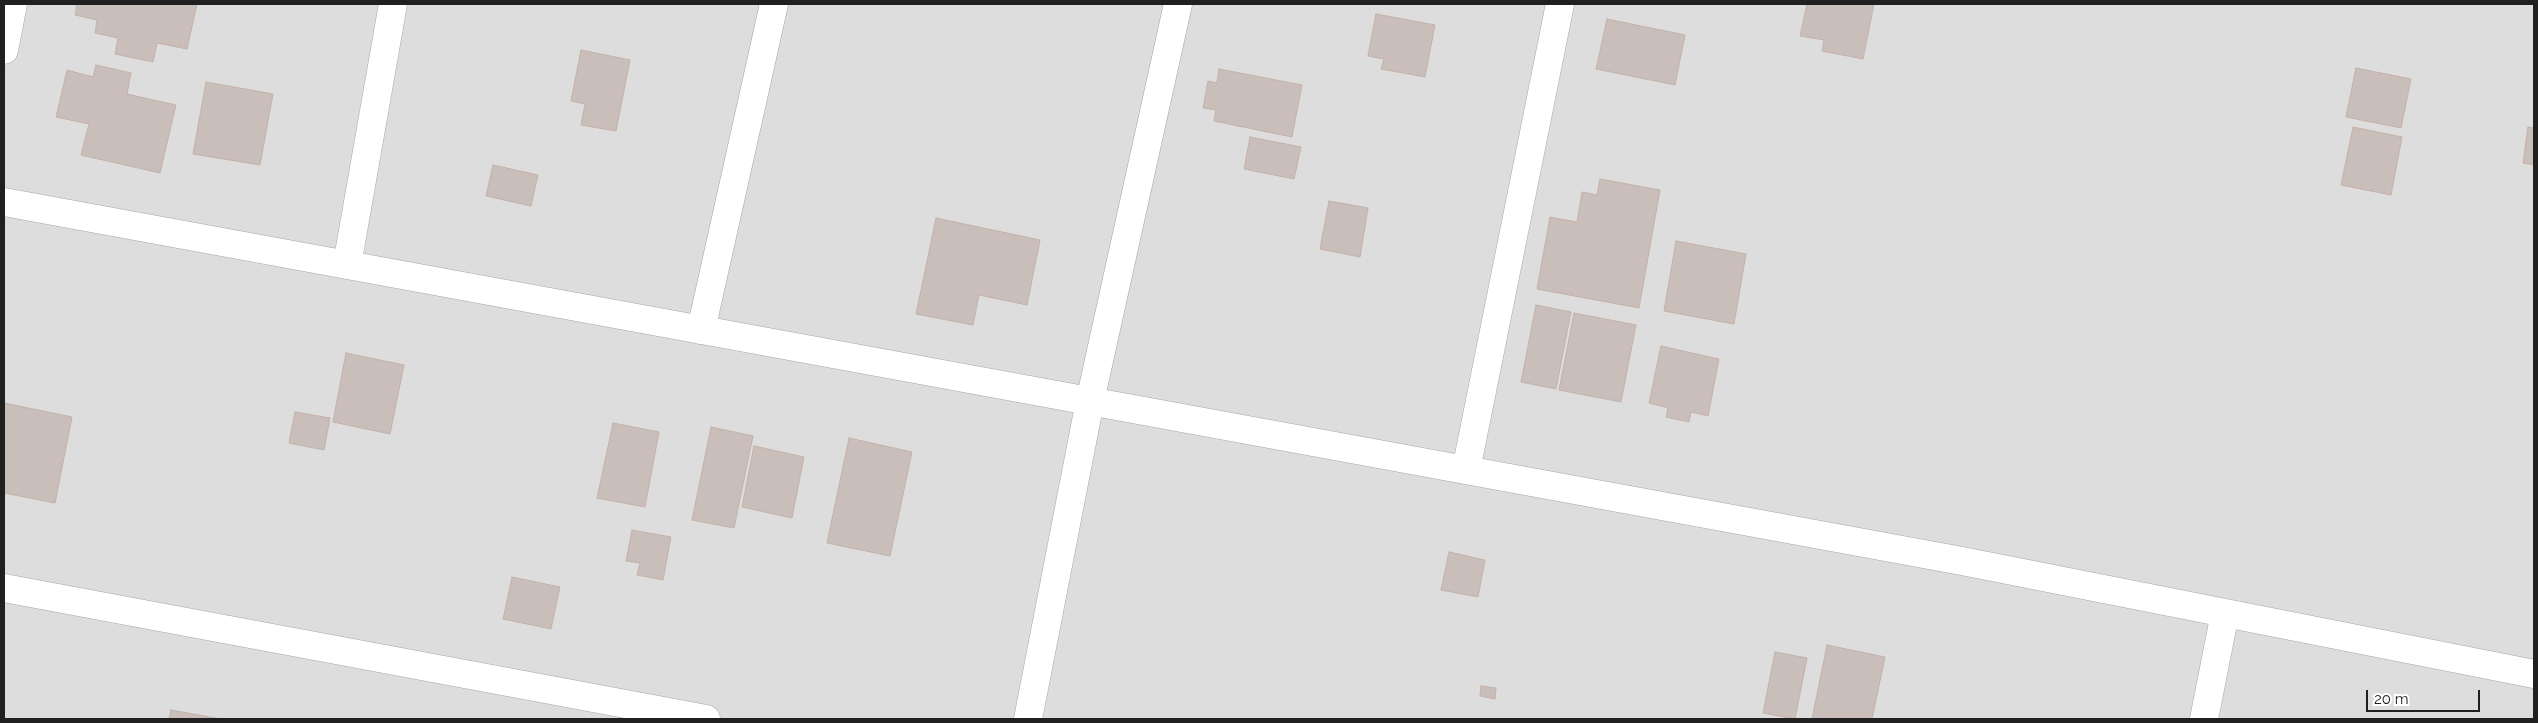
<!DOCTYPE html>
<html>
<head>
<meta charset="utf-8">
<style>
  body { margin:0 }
  #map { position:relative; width:2538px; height:723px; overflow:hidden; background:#f1ece6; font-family:Raleway,sans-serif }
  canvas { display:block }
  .frame { position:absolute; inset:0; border:5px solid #202020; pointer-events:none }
  .scale { position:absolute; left:2366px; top:690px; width:114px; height:22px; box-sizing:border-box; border:2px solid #202020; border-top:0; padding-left:6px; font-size:15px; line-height:18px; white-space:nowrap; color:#202020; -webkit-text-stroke:4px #fff; paint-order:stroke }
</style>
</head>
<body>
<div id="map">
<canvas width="2538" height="723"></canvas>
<div class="frame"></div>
<div class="scale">20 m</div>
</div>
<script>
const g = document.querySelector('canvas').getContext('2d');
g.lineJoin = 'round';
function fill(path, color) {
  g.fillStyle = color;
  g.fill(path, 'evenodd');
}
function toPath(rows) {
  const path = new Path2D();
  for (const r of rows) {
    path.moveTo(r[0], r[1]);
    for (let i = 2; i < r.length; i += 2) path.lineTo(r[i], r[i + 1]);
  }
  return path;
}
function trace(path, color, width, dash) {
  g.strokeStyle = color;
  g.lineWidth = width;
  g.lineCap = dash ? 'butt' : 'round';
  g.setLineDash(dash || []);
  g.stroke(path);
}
const residential = toPath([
  [4,4,2534,4,2534,719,4,719]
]);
const building = toPath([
  [77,4,197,4,187,49,157,43,153,62,115,54,118,38,95,33,97,20,75,15,77,4],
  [1807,4,1874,4,1863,59,1822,51,1824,40,1800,36,1807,4],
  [1376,14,1435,25,1425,77,1381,69,1384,59,1368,56,1376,14],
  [1607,19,1685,35,1675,85,1596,69,1607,19],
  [581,50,630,60,616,131,581,125,585,104,571,101,581,50],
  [96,65,131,73,127,94,176,105,160,173,81,155,89,124,56,117,67,70,93,77,96,65],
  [2356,68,2411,79,2401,128,2346,117,2356,68],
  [1219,69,1302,85,1292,137,1214,121,1216,110,1203,108,1208,81,1217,83,1219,69],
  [206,82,273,94,260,165,193,154,206,82],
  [2353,127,2402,137,2391,195,2341,185,2353,127],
  [2528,127,2534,128,2534,165,2523,163,2528,127],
  [1250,137,1301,147,1294,179,1244,169,1250,137],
  [493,165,538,175,531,206,486,196,493,165],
  [1600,179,1660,190,1639,308,1537,289,1550,217,1577,222,1582,192,1597,195,1600,179],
  [1329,201,1368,208,1360,257,1320,249,1329,201],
  [936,218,1040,240,1027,305,979,295,973,325,916,314,936,218],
  [1676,241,1746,254,1734,324,1664,311,1676,241],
  [1536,305,1571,312,1556,389,1521,382,1536,305],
  [1574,313,1636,325,1621,402,1559,390,1574,313],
  [1661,346,1719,359,1708,416,1691,412,1689,422,1666,417,1668,408,1649,403,1661,346],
  [346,353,404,365,390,434,333,422,346,353],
  [4,403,72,417,55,503,4,493,4,403],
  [295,412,330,418,324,450,289,443,295,412],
  [613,423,659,432,645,507,597,498,613,423],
  [711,427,753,436,734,528,692,520,711,427],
  [849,438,912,452,890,556,827,543,849,438],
  [754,446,804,457,792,518,742,507,754,446],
  [632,530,671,537,663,580,637,575,640,563,626,561,632,530],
  [1449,552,1485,560,1478,597,1441,590,1449,552],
  [512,577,560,587,551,629,503,619,512,577],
  [1827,645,1885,657,1872,719,1812,719,1827,645],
  [1775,652,1807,658,1795,719,1763,713,1775,652],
  [1481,686,1496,688,1495,699,1480,696,1481,686],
  [171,710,221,719,169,719,171,710]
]);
const minor = toPath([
  [4,50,13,4],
  [4,202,1962,561,2534,674],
  [347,265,393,4],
  [701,330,774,4],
  [1466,470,1560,4],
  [4,588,706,719],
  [1028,719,1090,401,1178,4],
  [2204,719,2225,613]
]);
fill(residential, '#dedddd');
fill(building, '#c9beb9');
trace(building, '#c4b2a7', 1);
trace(minor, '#a7a7a7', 29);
trace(minor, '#fff', 28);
</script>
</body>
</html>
